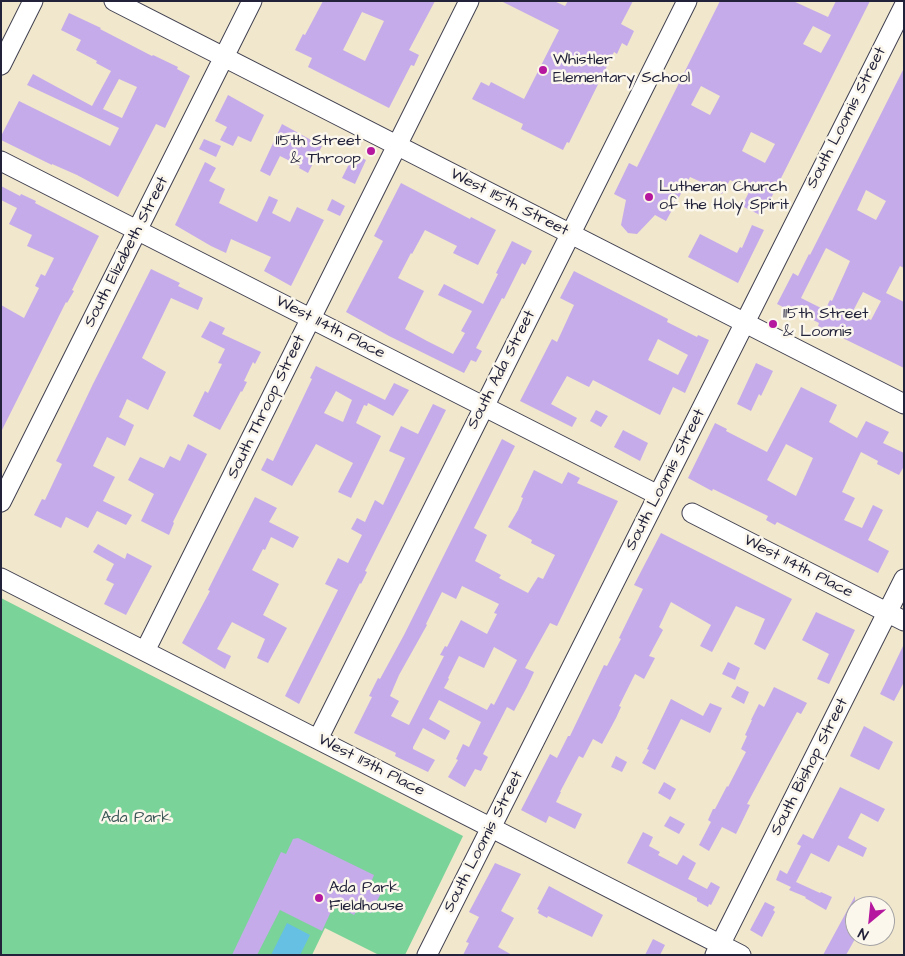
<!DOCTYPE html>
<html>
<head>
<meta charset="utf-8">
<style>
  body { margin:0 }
  #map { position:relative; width:905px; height:956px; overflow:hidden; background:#f0e7cc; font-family:"Architects Daughter",sans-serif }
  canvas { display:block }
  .frame { position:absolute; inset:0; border:2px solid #22223b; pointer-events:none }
  .north { position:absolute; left:845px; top:896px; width:50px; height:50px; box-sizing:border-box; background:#fbf7ec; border:1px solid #a4a2a5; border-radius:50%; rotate:208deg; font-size:14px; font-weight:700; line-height:20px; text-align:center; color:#22223b }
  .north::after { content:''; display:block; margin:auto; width:18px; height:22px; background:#b5179e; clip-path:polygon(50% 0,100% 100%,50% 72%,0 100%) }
</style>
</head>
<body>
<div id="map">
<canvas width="905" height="956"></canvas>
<div class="frame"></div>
<div class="north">N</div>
</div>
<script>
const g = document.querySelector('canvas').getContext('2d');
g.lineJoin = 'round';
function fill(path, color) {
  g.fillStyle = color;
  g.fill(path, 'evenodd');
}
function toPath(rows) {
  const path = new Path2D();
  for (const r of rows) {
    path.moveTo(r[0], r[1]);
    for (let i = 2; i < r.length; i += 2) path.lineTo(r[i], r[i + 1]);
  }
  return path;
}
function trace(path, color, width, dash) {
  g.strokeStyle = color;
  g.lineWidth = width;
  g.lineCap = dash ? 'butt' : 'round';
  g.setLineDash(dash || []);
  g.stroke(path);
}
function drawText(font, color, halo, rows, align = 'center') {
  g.font = font + ' "Architects Daughter",sans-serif';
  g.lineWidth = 5;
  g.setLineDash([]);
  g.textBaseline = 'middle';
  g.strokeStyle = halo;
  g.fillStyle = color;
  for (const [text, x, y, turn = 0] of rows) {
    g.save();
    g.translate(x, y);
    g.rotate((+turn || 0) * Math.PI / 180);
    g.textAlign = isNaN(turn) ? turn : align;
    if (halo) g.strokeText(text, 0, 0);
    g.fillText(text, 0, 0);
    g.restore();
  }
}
const green = toPath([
  [1,598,463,836,405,955,379,955,325,928,312,955,1,955]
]);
const water = toPath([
  [287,923,310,935,300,955,271,955]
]);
const building = toPath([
  [323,1,435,1,409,50,419,55,414,66,411,65,389,108,308,67,312,58,295,50,303,34,305,35],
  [362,12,384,21,365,61,343,50],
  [501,1,554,1,565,6,568,1,633,1,621,24,634,31,627,46,622,43,617,54,614,52,569,143,567,142,563,150,521,129,523,124,472,99,481,82,489,86,491,82,524,99,559,30],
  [720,1,793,1,828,17,836,1,870,1,762,216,742,206,750,190,730,180,722,194,709,188,710,186,690,177,666,221,655,215,637,234,628,233,621,225,626,200,614,194,629,163,637,167],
  [813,26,831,35,821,53,803,44],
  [701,86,720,96,710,115,691,105],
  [751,132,775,144,765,163,742,151],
  [69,13,101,28,100,29,152,56,153,55,178,67,177,69,190,76,165,128,156,124,118,197,77,175,52,164,52,165,1,140,1,136,19,101,110,146,119,128,27,85,33,74,92,106,111,71,96,63,97,61,76,50,81,40,61,30],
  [119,79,137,87,122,118,103,109],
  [904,68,904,268,900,266,886,293,904,302,904,368,818,326,819,323,794,310,793,312,777,304,793,273,798,276,809,254,810,255],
  [866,190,886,201,876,220,857,210],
  [826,248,850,261,832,301,830,300,825,310,801,298],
  [863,292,881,301,871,320,853,311],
  [228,95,264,115,251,142,238,136,233,146,220,140,227,127,215,121],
  [282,124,322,146,308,173,299,168,300,166,280,156,270,176,260,171],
  [204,139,221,146,216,157,199,149],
  [354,154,366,160,355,184,342,178],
  [205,162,216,168,209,181,225,189,219,203,257,222,269,196,278,200,272,213,290,222,297,207,324,220,291,286,264,271,271,257,231,239,226,253,211,246,175,225],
  [401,183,470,219,471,217,496,230,478,265,453,253,457,246,425,230,412,254,411,253,398,278,424,291,405,329,427,341,453,354,465,333,461,331,472,311,438,295,444,284,483,304,498,274,496,273,512,241,532,251,525,265,522,263,504,299,502,298,476,348,482,351,476,362,471,360,464,373,389,336,346,312,383,241,374,236],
  [1,186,20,196,21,194,36,201,35,203,99,236,72,290,74,291,67,303,66,302,1,432,1,305,24,318,39,288,35,286,41,274,45,276,54,258,27,246,32,235,9,224,17,208,1,200],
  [332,199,345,206,340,216,327,210],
  [752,225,764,230,738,283,688,257,700,234,737,253,740,247,742,248],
  [151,269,180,283,178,286,203,298,198,310,171,298,142,358,166,372,148,410,127,399,119,417,134,425,125,446,107,437,93,466,115,477,103,501,132,515,126,525,97,511,88,528,66,517,61,528,34,515,42,499,45,500,62,464,56,461,60,453,93,384],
  [574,271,668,319,667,322,697,337,698,335,709,340,685,393,673,387,660,415,593,380,589,387,567,376,551,404,577,418,572,427,520,401,552,339,557,342,574,305,560,298],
  [658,339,688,355,678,375,648,360],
  [210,321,225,328,222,334,261,352,255,364,253,362,244,381,247,382,242,392,241,391,220,430,193,416,205,391,208,393,222,364,218,363,225,349,201,337],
  [756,363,773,371,761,396,759,394,751,411,737,404],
  [316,366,385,400,394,383,409,390,393,416,368,403,367,406,364,405,356,423,381,436,351,498,338,492,353,463,316,444,292,486,261,470,267,458,273,461,312,379,310,378],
  [336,391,352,400,343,422,324,413],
  [801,387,837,405,829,422,857,438,866,421,889,432,883,443,904,453,904,466,899,475,877,464,878,461,861,452,842,492,855,498,844,520,862,528,873,505,883,510,868,540,889,551,878,573,777,522,775,525,766,520,768,516,713,489,712,491,688,478,715,423,727,429,726,431,767,452],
  [786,444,813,458,796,496,767,480],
  [433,404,446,410,379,543,365,571,367,572,361,584,360,583,299,704,285,696,338,590,325,584,338,558,348,563,362,535,351,529,357,518,365,522,375,500,383,505,405,458,389,451,401,426,418,434],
  [596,410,608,416,601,427,590,421],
  [623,430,648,443,640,461,614,447],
  [502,439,515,446,474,528,487,535,475,561,501,575,499,578,528,593,538,577,543,579,555,555,531,543,532,540,508,527,518,510,523,498,521,497,534,470,562,484,568,472,580,478,577,483,618,501,557,626,550,623,525,668,534,672,527,687,514,711,507,707,483,754,488,757,481,771,475,769,465,787,448,777,458,760,456,759,463,744,469,747,481,722,439,700,429,719,450,731,445,740,423,728,413,747,413,749,435,760,428,772,395,756,396,753,354,733,372,697,369,696,378,678,380,679,404,635],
  [462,586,499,604,494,613,497,614,487,634,461,620,447,647,445,646,440,655,444,656,409,725,391,716,399,701,390,696,399,675,427,625,426,624,442,592,456,599],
  [494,647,517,660,494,705,491,703,487,710,444,688,449,679,448,678,459,656,484,668],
  [188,444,207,454,173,522,174,523,169,535,141,521,154,494,128,480,140,457,164,468,170,456,180,461],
  [255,497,277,508,269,522,299,537,293,548,271,537,265,550,263,549,252,570,279,584,263,615,287,628,268,663,257,658,265,639,232,622,217,649,231,656,225,669,182,643,210,591,208,590],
  [661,533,792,599,765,650,754,644,765,619,736,606,712,652,700,646,711,625,671,602,659,627,663,630,649,656,655,658,644,679,635,674,619,706,621,707,616,718,602,744,593,739,583,758,579,756,560,792,561,792,556,802,582,814,575,829,549,816,546,823,521,810,550,754,557,758,568,736,570,736,604,665,607,666,621,639,619,638,643,589,634,585],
  [98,544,125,559,127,553,152,566,126,615,104,604,114,584,106,580,114,564,93,552],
  [816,612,855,630,829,684,817,679,829,654,802,640],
  [904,644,904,682,894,701,880,694],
  [728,662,740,668,735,680,722,674],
  [737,686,749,692,744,704,731,697],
  [774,687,807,703,801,714,797,712,769,763,747,804,750,805,736,834,722,827,709,851,699,845,711,822,708,820,713,809,715,809,727,786,728,787,746,752,741,749,747,736,745,735,752,720,751,720,759,704,764,707],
  [671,699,703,716,710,703,722,708,710,733,681,719,655,770,642,763,649,750,647,749],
  [864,726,893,742,879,770,850,756],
  [616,756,627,762,622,772,611,767],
  [664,782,676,789,670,800,658,793],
  [840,787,885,809,878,822,861,813,848,838,867,848,863,857,838,845,829,862,811,853,796,882,820,893,821,892,832,897,826,910,805,898,806,897,789,890,791,887,776,880,780,870,787,874,801,846,797,844,803,834,813,839],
  [670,816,685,824,679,834,664,826],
  [643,832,653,837,649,846,660,852,658,855,677,865,683,855,696,863,688,879,707,889,711,882,720,887,711,905,709,904,708,907,697,901,697,898,627,863],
  [298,838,374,875,370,885,382,891,371,913,359,907,354,915,334,905,322,931,280,910,257,955,232,955,281,852,286,854,293,839],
  [495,863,521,874,501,911,514,918,498,947,512,955,463,955,469,943,466,942,479,917,469,912],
  [549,886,603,915,592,937,548,916,547,918,538,913,539,910,537,909],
  [855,896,855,919,851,926,855,929,855,939,846,955,823,955],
  [765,902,775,907,773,910,775,912,762,937,750,930],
  [653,939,665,945,660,955,645,955]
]);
const minor = toPath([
  [114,1,904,404],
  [1,65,33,1],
  [1,161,658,495],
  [1,502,252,1],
  [692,513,904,621],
  [1,578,741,955],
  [145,651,469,1],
  [318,739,687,1],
  [427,955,904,6],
  [715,955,904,579]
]);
const markers = [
  [543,70,5,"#b5179e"],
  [371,151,5,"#b5179e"],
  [649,197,5,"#b5179e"],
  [773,324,5,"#b5179e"],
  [319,898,5,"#b5179e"]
];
const poiNames = [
  ["Whistler",553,61],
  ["Elementary School",553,79],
  ["115th Street",361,142,"right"],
  ["& Throop",361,160,"right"],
  ["Lutheran Church",659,188],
  ["of the Holy Spirit",659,206],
  ["115th Street",783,315],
  ["& Loomis",783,333],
  ["Ada Park",329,889],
  ["Fieldhouse",329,907]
];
const streetNames = [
  ["South Loomis Street",847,118,-63],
  ["West 115th Street",509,203,27],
  ["South Elizabeth Street",127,252,-63],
  ["West 114th Place",330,328,27],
  ["South Ada Street",502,370,-63],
  ["South Throop Street",267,407,-64],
  ["South Loomis Street",666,480,-63],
  ["West 114th Place",798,567,27],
  ["West 113th Place",371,766,27],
  ["South Bishop Street",810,767,-63],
  ["South Loomis Street",484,842,-63]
];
const parkNames = [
  ["Ada Park",136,819]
];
fill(green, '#7ad399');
fill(water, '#65c0e3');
fill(building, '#c6abea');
trace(minor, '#414051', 21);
trace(minor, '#fff', 19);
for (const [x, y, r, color] of markers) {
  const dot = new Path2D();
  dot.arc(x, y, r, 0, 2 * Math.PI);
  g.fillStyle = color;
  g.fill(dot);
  trace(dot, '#fbf7ec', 2);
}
drawText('16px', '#22223b', '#fbf7ec', poiNames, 'left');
drawText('16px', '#22223b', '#fbf7ec', streetNames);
drawText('16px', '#3c5757', '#fbf7ec', parkNames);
</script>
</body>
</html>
